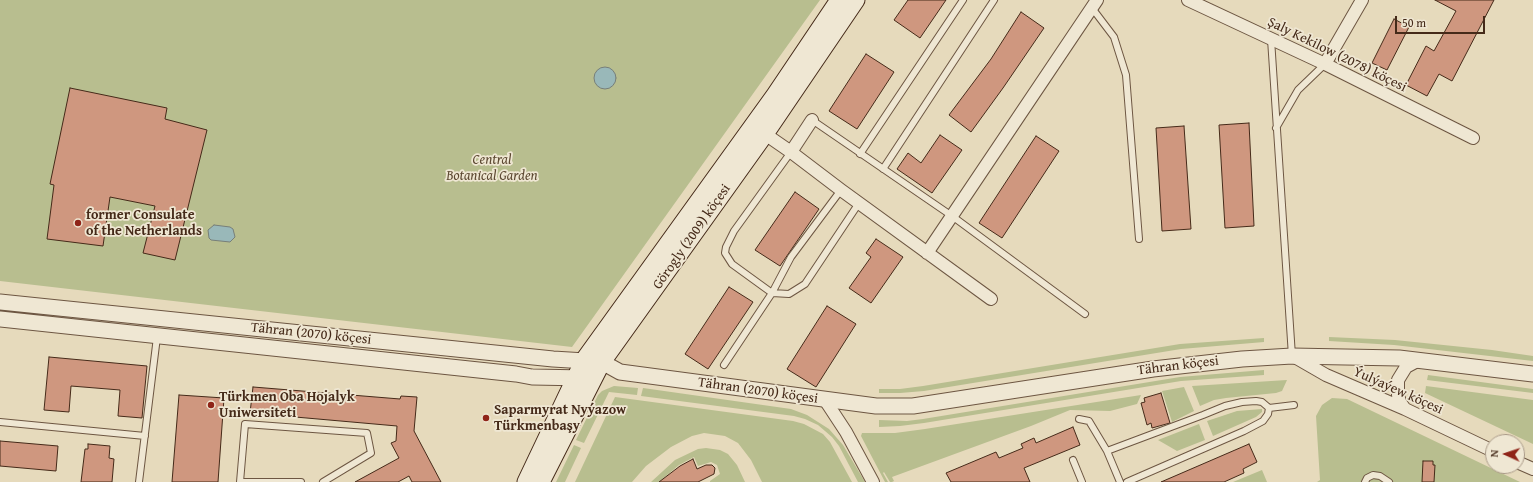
<!DOCTYPE html>
<html>
<head>
<meta charset="utf-8">
<style>
  body { margin:0 }
  #map { position:relative; width:1533px; height:482px; overflow:hidden; background:#e6dabc; font-family:"Gentium Book Plus",serif }
  canvas { display:block }
  .north { position:absolute; left:1485px; top:434px; width:40px; height:40px; box-sizing:border-box; background:#efe7d3; border:1px solid #ab9b89; border-radius:50%; rotate:273deg; font-size:11px; font-weight:700; line-height:16px; text-align:center; color:#452a19 }
  .north::after { content:''; display:block; margin:auto; width:14px; height:18px; background:#8f2418; clip-path:polygon(50% 0,100% 100%,50% 72%,0 100%) }
  .scale { position:absolute; left:1395px; top:16px; width:90px; height:18px; box-sizing:border-box; border:2px solid #452a19; border-top:0; padding-left:5px; font-size:12px; line-height:14px; white-space:nowrap; color:#452a19; -webkit-text-stroke:3px #efe7d3; paint-order:stroke }
</style>
</head>
<body>
<div id="map">
<canvas width="1533" height="482"></canvas>
<div class="north">N</div>
<div class="scale">50 m</div>
</div>
<script>
const g = document.querySelector('canvas').getContext('2d');
g.lineJoin = 'round';
function fill(path, color) {
  g.fillStyle = color;
  g.fill(path, 'evenodd');
}
function toPath(rows) {
  const path = new Path2D();
  for (const r of rows) {
    if (r.length === 3) {
      path.moveTo(r[0] + r[2], r[1]);
      path.arc(r[0], r[1], r[2], 0, 2 * Math.PI);
      continue;
    }
    path.moveTo(r[0], r[1]);
    for (let i = 2; i < r.length; i += 2) path.lineTo(r[i], r[i + 1]);
  }
  return path;
}
function trace(path, color, width, dash) {
  g.strokeStyle = color;
  g.lineWidth = width;
  g.lineCap = dash ? 'butt' : 'round';
  g.setLineDash(dash || []);
  g.stroke(path);
}
function drawText(font, color, halo, rows, align = 'center') {
  g.font = font + ' "Gentium Book Plus",serif';
  g.lineWidth = 3.5;
  g.setLineDash([]);
  g.textBaseline = 'middle';
  g.strokeStyle = halo;
  g.fillStyle = color;
  for (const [text, x, y, turn = 0] of rows) {
    g.save();
    g.translate(x, y);
    g.rotate((+turn || 0) * Math.PI / 180);
    g.textAlign = isNaN(turn) ? turn : align;
    if (halo) g.strokeText(text, 0, 0);
    g.fillText(text, 0, 0);
    g.restore();
  }
}
const green = toPath([
  [0,0,820,0,572,347,0,281],
  [1329,337,1395,340,1492,350,1533,356,1533,361,1394,345,1329,341],
  [1264,338,1264,342,1181,349,924,391,900,393,879,393,879,389,900,389,923,386,1180,344],
  [1264,370,1264,375,1181,381,924,423,900,426,879,427,879,420,907,421,923,419,1180,377],
  [1428,375,1533,389,1533,393,1427,380],
  [1287,380,1282,391,1276,393,1226,398,1214,400,1200,406,1192,386],
  [614,386,638,388,637,395,609,392,584,443,576,440,598,395,602,391],
  [1426,386,1533,400,1533,444,1425,393],
  [1184,387,1194,411,1172,422,1162,391],
  [643,388,791,409,807,415,829,429,843,445,865,482,858,482,839,446,832,437,818,425,805,419,794,416,641,396],
  [1141,395,1137,404,1110,411,1070,410,1031,426,892,477,894,481,892,482,890,482,884,472,883,473,888,482,885,482,861,436,862,433,895,433,925,429],
  [615,397,793,421,804,424,823,434,830,442,852,482,762,482,751,460,738,443,725,436,704,433,692,436,671,447,646,466,632,482,575,482],
  [1332,398,1347,399,1520,482,1317,482,1320,480,1316,416,1322,405],
  [1262,409,1262,412,1256,417,1213,436,1207,421,1237,411],
  [1199,424,1205,440,1177,451,1158,440],
  [574,445,581,448,565,482,556,482],
  [706,448,720,450,728,454,737,465,745,482,710,482,710,481,720,474,717,465,711,462,698,466,694,457,679,465,659,482,651,482,675,460,698,449],
  [1262,470,1267,482,1233,482]
]);
const water = toPath([
  [605,78,11],
  [214,225,230,227,233,229,235,237,230,242,211,240,209,238,208,230,214,225]
]);
const building = toPath([
  [908,0,946,0,920,38,894,20,908,0],
  [1435,0,1494,0,1452,81,1439,74,1427,96,1406,85,1426,46,1434,51,1456,11,1435,0],
  [1021,12,1044,28,1003,88,971,132,949,115,991,59,1021,12],
  [1394,19,1409,27,1387,70,1372,63,1394,19],
  [866,54,894,72,857,129,829,111,866,54],
  [70,88,167,108,165,119,207,130,175,260,143,253,155,206,110,197,103,246,47,239,54,185,50,184,70,88],
  [1249,123,1254,226,1225,228,1219,125,1249,123],
  [1184,126,1191,229,1162,231,1156,128,1184,126],
  [940,135,962,150,932,193,897,169,908,153,921,163,940,135],
  [1036,136,1059,151,1002,238,979,223,1036,136],
  [795,192,819,209,780,266,755,250,795,192],
  [876,239,903,257,871,303,849,288,871,257,866,253,876,239],
  [729,287,753,302,708,369,685,354,729,287],
  [827,306,856,324,816,387,787,369,827,306],
  [49,357,147,366,142,418,118,416,120,390,71,386,69,412,44,410,49,357],
  [253,387,400,399,401,396,417,397,414,431,441,482,412,482,409,476,398,482,355,482,399,458,391,443,396,441,397,426,250,413,253,387],
  [1161,393,1170,423,1152,428,1151,423,1147,425,1141,403,1145,402,1144,398,1161,393],
  [179,395,224,398,218,482,172,482,179,395],
  [1073,427,1080,445,1024,468,1030,482,951,482,946,473,996,452,999,458,1023,448,1021,444,1034,438,1036,443,1073,427],
  [0,441,58,446,56,471,0,466,0,441],
  [88,444,110,446,109,458,114,459,112,482,81,482,85,449,88,449,88,444],
  [1249,444,1257,462,1243,469,1244,473,1224,482,1161,482,1249,444],
  [693,459,697,469,706,465,712,465,715,468,714,474,698,482,659,482,680,466,693,459],
  [1423,461,1433,461,1433,465,1435,465,1434,482,1422,482,1423,461]
]);
const service = toPath([
  [1092,8,1114,37,1126,75,1139,239],
  [1271,39,1292,356],
  [812,120,952,216,1085,314],
  [1276,128,1298,90,1325,64],
  [791,152,734,231,726,247,725,253,732,264,772,293,789,294,805,284,859,203],
  [860,154,963,0],
  [883,169,994,0],
  [724,365,772,293,791,257,841,190],
  [1269,408,1294,405],
  [1079,419,1089,421,1107,451,1120,482],
  [0,422,145,436],
  [1107,451,1203,415,1225,406,1242,402,1256,401,1262,402,1269,408,1268,414,1263,421,1244,431,1127,482],
  [1073,460,1082,482],
  [139,482,157,337],
  [240,482,245,424,367,433,371,453,323,482],
  [240,482,301,482],
  [1365,482,1367,478,1373,475,1380,476,1389,482]
]);
const minor = toPath([
  [1188,0,1325,64,1473,138],
  [1325,64,1362,0],
  [765,134,791,152,841,190,991,299],
  [791,152,812,120],
  [927,253,1097,0],
  [1293,356,1326,375,1405,409,1493,451],
  [825,400,846,432,873,482],
  [1405,409,1400,402,1398,395,1398,380,1406,367,1419,360],
  [1517,462,1533,469]
]);
const tertiary = toPath([
  [0,302,553,359,602,362,620,372,876,406,913,406,1153,369,1242,359,1292,356,1399,358,1533,374],
  [0,319,516,374,532,377,586,378]
]);
const secondary = toPath([
  [526,482,584,360,775,95,839,0],
  [541,482,602,362,765,134,856,0]
]);
const markers = [
  [78,223,4,"#8f2418"],
  [211,405,4,"#8f2418"],
  [486,418,4,"#8f2418"]
];
const streetNames = [
  ["Şaly Kekilow (2078) köçesi",1337,55,26],
  ["Görogly (2009) köçesi",692,237,-55],
  ["Tähran (2070) köçesi",311,334,6],
  ["Tähran köçesi",1178,366,-7],
  ["Tähran (2070) köçesi",758,391,8],
  ["Ýulýaýew köçesi",1398,391,24]
];
const parkNames = [
  ["Central",492,160],
  ["Botanical Garden",492,176]
];
const poiNames = [
  ["former Consulate",86,215],
  ["of the Netherlands",86,231],
  ["Türkmen Oba Hojalyk",219,397],
  ["Uniwersiteti",219,413],
  ["Saparmyrat Nyýazow",494,410],
  ["Türkmenbaşy",494,426]
];
fill(green, '#b8be8f');
fill(water, '#99b8b9');
trace(water, '#777f79', 1);
fill(building, '#cf977f');
trace(building, '#452a19', 1);
trace(service, '#6d5642', 8);
trace(minor, '#6d5642', 14);
trace(tertiary, '#6d5642', 17);
trace(secondary, '#452a19', 19);
trace(service, '#efe7d3', 6);
trace(minor, '#efe7d3', 12);
trace(tertiary, '#efe7d3', 15);
trace(secondary, '#efe7d3', 17);
for (const [x, y, r, color] of markers) {
  const dot = new Path2D();
  dot.arc(x, y, r, 0, 2 * Math.PI);
  g.fillStyle = color;
  g.fill(dot);
  trace(dot, '#efe7d3', 1.5);
}
drawText('14px', '#452a19', '#efe7d3', streetNames);
drawText('italic 14px', '#5c4831', '#efe7d3', parkNames);
drawText('bold 14px', '#452a19', '#efe7d3', poiNames, 'left');
</script>
</body>
</html>
